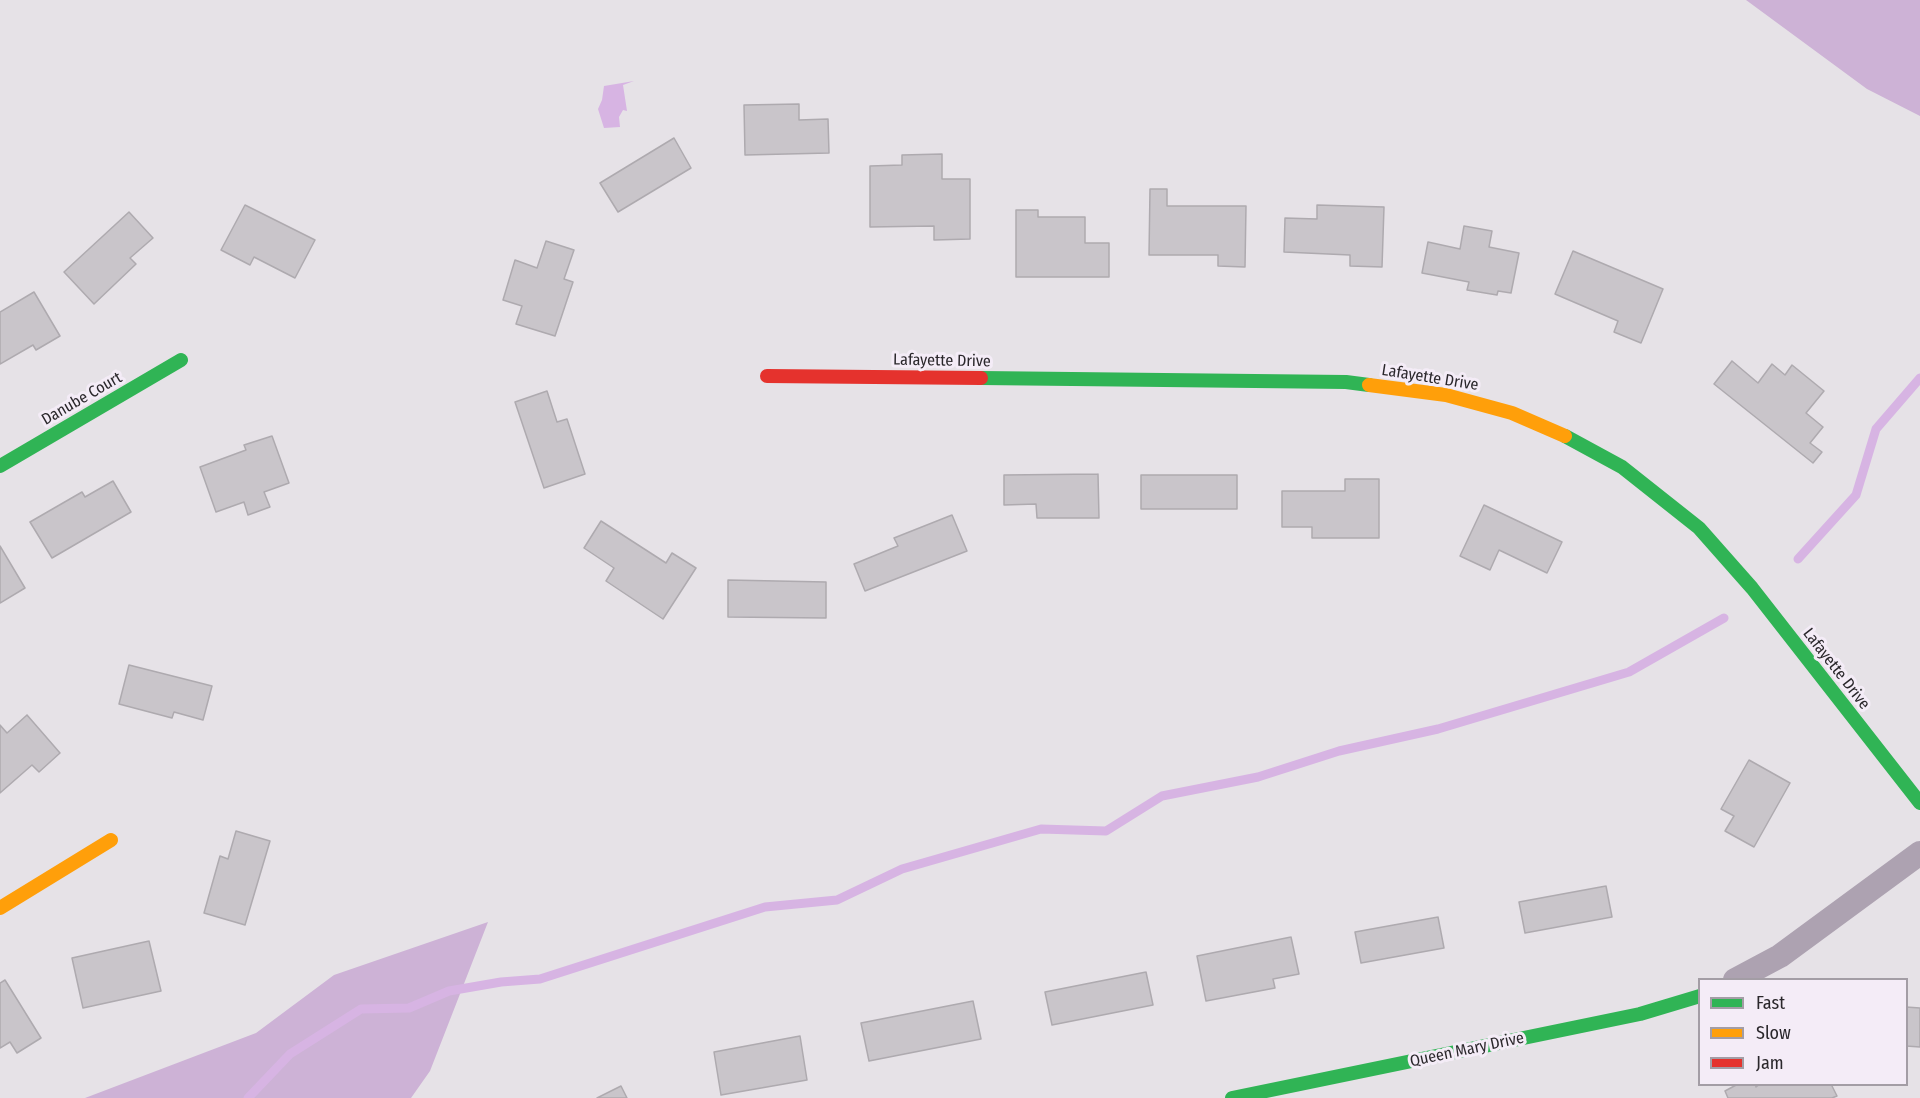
<!DOCTYPE html>
<html>
<head>
<meta charset="utf-8">
<style>
  body { margin:0 }
  #map { position:relative; width:1920px; height:1098px; overflow:hidden; background:#e6e2e7; font-family:"Fira Sans Condensed",sans-serif }
  canvas { display:block }
  .legend { position:absolute; left:1698px; top:978px; width:210px; height:108px; box-sizing:border-box; background:#f4ecf7; border:2px solid #a39da5; margin:0; padding:8px 10px; list-style:none; font-size:18px; color:#2a272b }
  .legend li { display:flex; align-items:center; gap:12px; height:30px }
  .legend b { width:30px; border:2px solid #a39da5 }
</style>
</head>
<body>
<div id="map">
<canvas width="1920" height="1098"></canvas>
<ul class="legend">
<li><b style="height:8px;background:#30b455"></b>Fast</li>
<li><b style="height:8px;background:#ff9f0a"></b>Slow</li>
<li><b style="height:8px;background:#e5322d"></b>Jam</li>
</ul>
</div>
<script>
const g = document.querySelector('canvas').getContext('2d');
g.lineJoin = 'round';
function fill(path, color) {
  g.fillStyle = color;
  g.fill(path, 'evenodd');
}
function toPath(rows) {
  const path = new Path2D();
  for (const r of rows) {
    path.moveTo(r[0], r[1]);
    for (let i = 2; i < r.length; i += 2) path.lineTo(r[i], r[i + 1]);
  }
  return path;
}
function trace(path, color, width, dash) {
  g.strokeStyle = color;
  g.lineWidth = width;
  g.lineCap = dash ? 'butt' : 'round';
  g.setLineDash(dash || []);
  g.stroke(path);
}
function drawText(font, color, halo, rows, align = 'center') {
  g.font = font + ' "Fira Sans Condensed",sans-serif';
  g.lineWidth = 6;
  g.setLineDash([]);
  g.textBaseline = 'middle';
  g.strokeStyle = halo;
  g.fillStyle = color;
  for (const [text, x, y, turn = 0] of rows) {
    g.save();
    g.translate(x, y);
    g.rotate((+turn || 0) * Math.PI / 180);
    g.textAlign = isNaN(turn) ? turn : align;
    if (halo) g.strokeText(text, 0, 0);
    g.fillText(text, 0, 0);
    g.restore();
  }
}
const forest = toPath([
  [1746,0,1920,0,1920,116,1867,89],
  [488,922,430,1071,411,1098,85,1098,256,1033,334,975]
]);
const water = toPath([
  [634,81,623,85,627,111,623,110,619,117,620,127,604,128,598,109,602,100,604,86]
]);
const stream = toPath([
  [1798,559,1856,495,1876,429,1920,378],
  [248,1098,290,1054,361,1009,409,1008,449,991,501,982,540,979,765,907,837,900,902,869,1041,829,1106,831,1162,796,1258,777,1339,751,1438,729,1629,672,1724,618]
]);
const building = toPath([
  [799,104,799,120,828,119,829,153,745,155,744,105,799,104],
  [674,138,691,168,618,212,600,183,674,138],
  [942,154,942,179,970,179,970,239,934,240,934,226,870,227,870,166,902,165,902,155,942,154],
  [1150,189,1167,189,1167,206,1246,206,1245,267,1218,266,1218,255,1149,255,1150,189],
  [245,205,315,240,295,278,254,257,250,265,221,250,245,205],
  [1317,205,1384,207,1382,267,1350,266,1350,255,1284,252,1285,218,1317,219,1317,205],
  [1016,210,1038,210,1038,217,1085,217,1085,243,1109,243,1109,277,1016,277,1016,210],
  [129,212,153,238,130,258,136,264,94,304,64,272,129,212],
  [1464,226,1492,231,1489,247,1519,253,1511,293,1498,291,1497,295,1467,290,1469,282,1422,273,1428,242,1460,249,1464,226],
  [546,241,574,250,564,279,573,282,555,336,516,324,522,306,503,300,515,260,537,268,546,241],
  [1573,251,1663,289,1641,343,1614,332,1618,321,1555,294,1573,251],
  [34,292,60,336,36,350,33,345,0,364,0,312,34,292],
  [1732,361,1758,383,1772,364,1785,375,1792,365,1824,391,1806,413,1823,427,1810,443,1822,452,1813,463,1714,384,1732,361],
  [547,391,557,422,567,419,585,474,544,488,515,402,547,391],
  [272,436,289,483,264,492,270,507,248,515,244,502,216,512,200,467,246,450,244,445,272,436],
  [1098,474,1099,518,1037,518,1036,504,1004,505,1004,475,1098,474],
  [1141,475,1237,475,1237,509,1141,509,1141,475],
  [1345,479,1379,479,1379,538,1312,538,1312,527,1282,527,1282,491,1345,491,1345,479],
  [113,481,131,512,52,558,30,522,82,492,85,497,113,481],
  [1484,505,1562,542,1547,573,1499,550,1490,570,1460,556,1484,505],
  [952,515,967,551,865,591,854,564,898,546,894,538,952,515],
  [601,521,666,563,672,553,696,568,663,619,606,581,614,568,584,548,601,521],
  [0,546,25,588,0,603,0,546],
  [728,580,826,582,826,618,728,617,728,580],
  [129,665,212,686,203,720,174,712,172,718,119,704,129,665],
  [27,715,60,753,39,772,32,765,0,793,0,725,7,733,27,715],
  [1749,760,1790,783,1754,847,1725,831,1734,816,1721,809,1749,760],
  [236,831,270,841,245,925,204,913,220,856,228,859,236,831],
  [1606,886,1612,917,1525,933,1519,902,1606,886],
  [1438,917,1444,948,1361,963,1355,932,1438,917],
  [1291,937,1299,974,1273,979,1275,988,1206,1001,1197,956,1291,937],
  [149,941,161,991,83,1008,72,958,149,941],
  [1146,972,1153,1005,1052,1025,1045,992,1146,972],
  [5,980,41,1038,17,1053,10,1042,0,1048,0,983,5,980],
  [973,1001,981,1039,869,1061,861,1023,973,1001],
  [1906,1007,1920,1008,1920,1047,1906,1046,1906,1007],
  [800,1036,807,1080,721,1095,714,1052,800,1036],
  [1738,1084,1755,1084,1756,1087,1760,1084,1831,1084,1837,1096,1832,1098,1728,1098,1725,1091,1738,1084],
  [621,1086,627,1098,597,1098,621,1086]
]);
const street = toPath([
  [1735,980,1780,956,1920,853]
]);
const fast = toPath([
  [981,378,1346,382,1369,385],
  [1565,436,1622,467,1699,528,1752,588,1920,803],
  [0,466,181,360],
  [1232,1098,1640,1014,1700,996]
]);
const slow = toPath([
  [1369,385,1446,395,1512,413,1565,436],
  [0,908,111,840]
]);
const jam = toPath([
  [767,376,981,378]
]);
const streetNames = [
  ["Lafayette Drive",942,361,1],
  ["Lafayette Drive",1430,378,9],
  ["Danube Court",82,399,-30],
  ["Lafayette Drive",1836,669,52],
  ["Queen Mary Drive",1467,1050,-12]
];
fill(forest, '#cdb2d6');
fill(water, '#d7b4e3');
trace(stream, '#d7b4e3', 9);
fill(building, '#c9c5ca');
trace(building, '#aeaaaf', 1.5);
trace(street, '#ada2b1', 24);
trace(fast, '#30b455', 14);
trace(slow, '#ff9f0a', 14);
trace(jam, '#e5322d', 14);
drawText('16px', '#2a272b', '#f4ecf7', streetNames);
</script>
</body>
</html>
